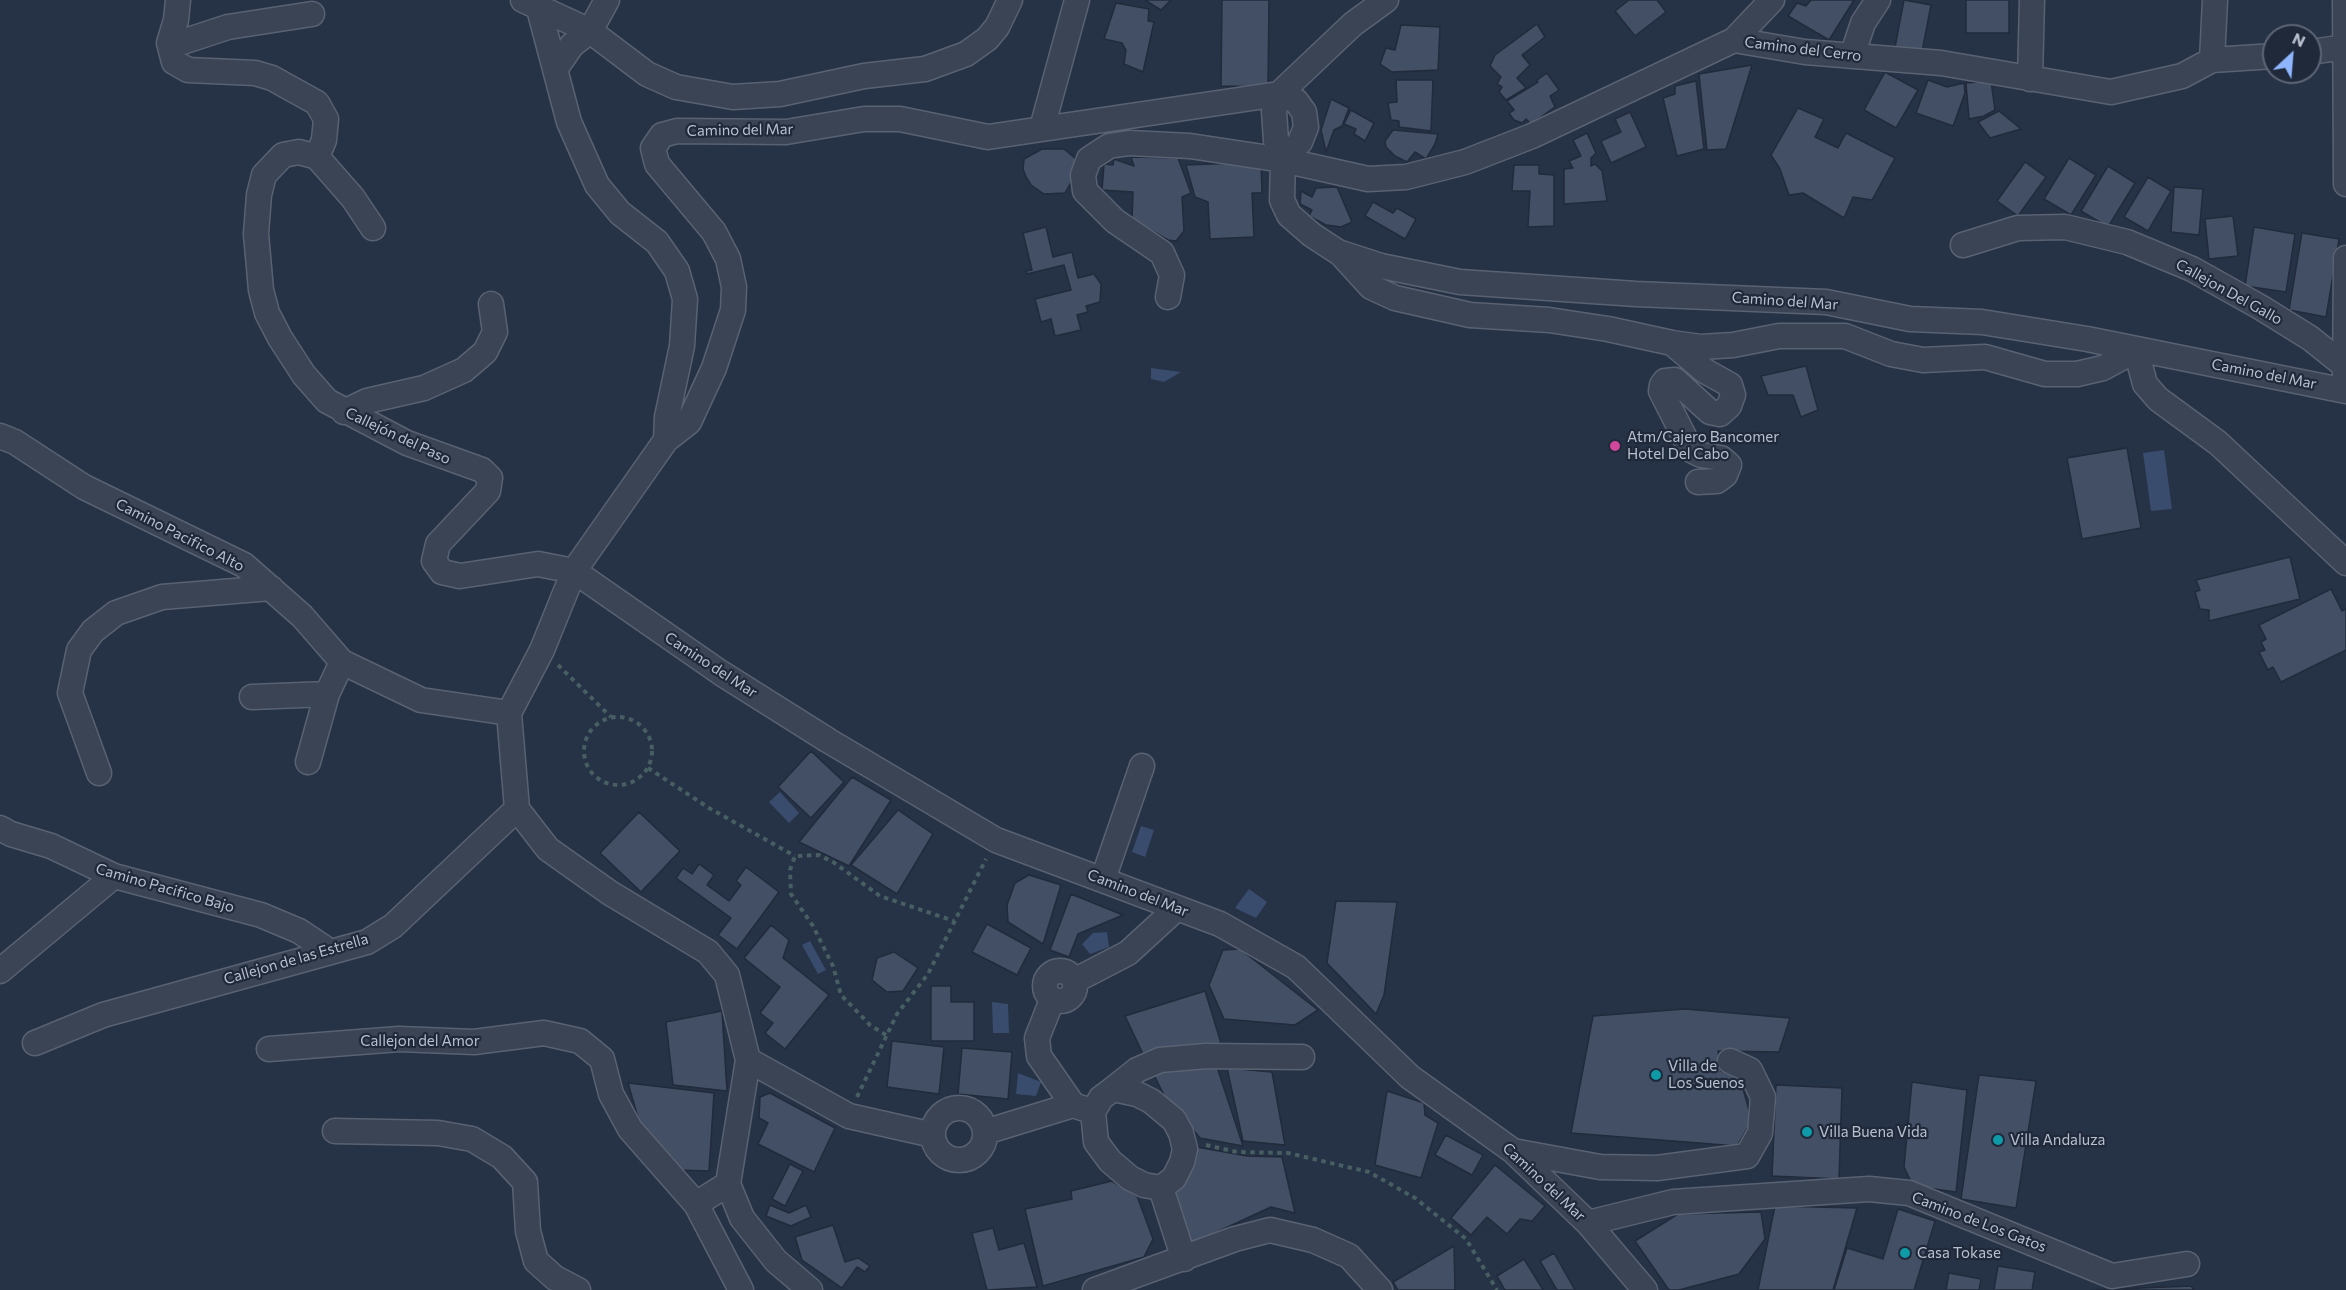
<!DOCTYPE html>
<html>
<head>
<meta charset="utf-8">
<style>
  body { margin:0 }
  #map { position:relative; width:2346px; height:1290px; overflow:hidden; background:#263245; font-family:Commissioner,sans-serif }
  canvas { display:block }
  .north { position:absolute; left:2262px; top:24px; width:60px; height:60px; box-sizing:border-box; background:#1f293a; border:2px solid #5c6575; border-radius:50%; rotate:26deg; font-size:16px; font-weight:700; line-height:24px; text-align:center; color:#b8c0ce }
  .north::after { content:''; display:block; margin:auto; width:21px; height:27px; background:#8eb5fd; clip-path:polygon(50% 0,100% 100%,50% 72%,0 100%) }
</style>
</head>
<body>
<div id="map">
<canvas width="2346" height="1290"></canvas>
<div class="north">N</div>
</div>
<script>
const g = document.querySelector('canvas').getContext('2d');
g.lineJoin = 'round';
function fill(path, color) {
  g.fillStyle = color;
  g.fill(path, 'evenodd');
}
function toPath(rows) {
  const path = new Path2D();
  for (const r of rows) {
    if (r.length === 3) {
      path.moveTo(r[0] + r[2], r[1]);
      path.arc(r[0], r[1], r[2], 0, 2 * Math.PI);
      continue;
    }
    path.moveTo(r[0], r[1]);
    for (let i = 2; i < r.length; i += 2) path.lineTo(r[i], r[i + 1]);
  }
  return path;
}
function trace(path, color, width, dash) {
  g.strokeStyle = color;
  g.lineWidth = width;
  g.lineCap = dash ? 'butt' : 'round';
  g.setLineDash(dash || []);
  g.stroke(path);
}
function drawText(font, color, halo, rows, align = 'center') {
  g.font = font + ' Commissioner,sans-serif';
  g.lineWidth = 4.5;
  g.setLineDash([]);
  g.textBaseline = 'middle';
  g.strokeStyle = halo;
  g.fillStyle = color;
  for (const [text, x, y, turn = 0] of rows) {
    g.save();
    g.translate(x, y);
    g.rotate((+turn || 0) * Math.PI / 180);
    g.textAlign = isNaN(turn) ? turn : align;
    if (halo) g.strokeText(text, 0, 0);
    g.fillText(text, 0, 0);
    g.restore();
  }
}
const water = toPath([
  [1151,368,1181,372,1164,382,1151,379],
  [2164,450,2172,509,2151,511,2143,453],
  [780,792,799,813,789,823,769,802],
  [1141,826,1154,830,1145,857,1132,852],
  [1249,889,1267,902,1256,918,1235,908],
  [1107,932,1109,947,1090,954,1082,944,1093,933],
  [810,941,826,970,818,974,802,945],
  [992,1002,1008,1004,1009,1033,993,1033],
  [1018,1073,1041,1082,1036,1096,1016,1094]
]);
const building = toPath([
  [1145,0,1171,0,1161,10,1145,0],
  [1222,0,1269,0,1268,87,1221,86,1222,0],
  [1629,0,1657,0,1666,12,1635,36,1615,11,1629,0],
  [1811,0,1854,0,1829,40,1788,16,1797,3,1806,6,1811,0],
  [1904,0,1931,5,1922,52,1895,47,1904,0],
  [1966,0,2009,0,2009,33,1966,33,1966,0],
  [1116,3,1149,9,1148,21,1154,22,1143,72,1124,64,1126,50,1122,43,1104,39,1116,3],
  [1537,24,1545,37,1522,55,1530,65,1517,78,1526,88,1506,100,1499,92,1502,87,1497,84,1501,77,1490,66,1495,55,1537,24],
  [1401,25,1440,27,1438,70,1392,72,1380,64,1386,48,1395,50,1401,25],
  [1752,65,1726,149,1707,150,1699,74,1752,65],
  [1885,72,1918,90,1896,128,1864,110,1885,72],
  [1547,73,1559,90,1550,96,1555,107,1531,124,1526,119,1522,123,1514,120,1509,113,1514,110,1507,101,1538,82,1537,80,1547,73],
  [1396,80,1433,80,1431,131,1399,127,1399,121,1391,120,1388,103,1397,102,1396,80],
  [1928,80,1947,87,1964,83,1965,93,1953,126,1916,113,1928,80],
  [1696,81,1704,149,1677,156,1663,98,1675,94,1675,86,1696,81],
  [1991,81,1995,110,1984,116,1969,119,1966,83,1991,81],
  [1331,99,1349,108,1342,126,1334,130,1326,152,1321,130,1331,99],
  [1798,108,1824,119,1815,137,1838,148,1846,133,1895,158,1872,200,1853,197,1844,218,1803,193,1789,195,1780,169,1771,155,1798,108],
  [1351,110,1374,123,1365,141,1354,134,1356,129,1344,124,1351,110],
  [1999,111,2021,129,1990,138,1978,122,1999,111],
  [1630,112,1646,147,1611,163,1601,141,1621,132,1615,119,1630,112],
  [1393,130,1438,134,1435,144,1426,159,1415,152,1407,162,1395,156,1386,147,1385,141,1393,130],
  [1587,133,1596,153,1591,158,1591,166,1595,164,1602,171,1607,201,1564,204,1564,169,1573,168,1569,161,1581,156,1573,140,1587,133],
  [1042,149,1064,149,1076,159,1079,168,1065,193,1044,194,1031,185,1026,177,1023,169,1024,159,1042,149],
  [1131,157,1178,158,1191,193,1182,197,1184,231,1176,241,1168,240,1132,219,1133,192,1102,190,1104,164,1113,165,1114,159,1134,166,1131,157],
  [2069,158,2096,175,2071,215,2044,199,2069,158],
  [1261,162,1262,193,1252,193,1254,237,1210,239,1208,202,1195,197,1186,165,1261,162],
  [2025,162,2046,177,2018,216,1997,201,2025,162],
  [1514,165,1539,165,1539,174,1554,175,1554,226,1528,227,1530,191,1512,191,1514,165],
  [2108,166,2135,183,2108,227,2081,211,2108,166],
  [2148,177,2171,191,2148,231,2124,217,2148,177],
  [1337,187,1352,222,1341,227,1326,225,1309,216,1312,210,1300,204,1301,191,1312,197,1316,188,1337,187],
  [2174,187,2203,189,2199,235,2171,232,2174,187],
  [1373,202,1393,213,1397,208,1416,219,1405,239,1365,216,1373,202],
  [2233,216,2238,256,2209,259,2205,219,2233,216],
  [1046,227,1053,257,1072,252,1078,278,1094,274,1101,284,1100,302,1086,306,1088,312,1077,315,1081,330,1055,336,1051,319,1041,322,1035,299,1071,290,1064,265,1027,274,1026,271,1032,270,1023,233,1046,227],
  [2254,227,2295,234,2286,292,2245,286,2254,227],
  [2302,233,2339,239,2326,317,2289,310,2302,233],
  [1806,366,1818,410,1801,417,1793,395,1768,395,1761,376,1806,366],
  [2127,448,2141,528,2082,539,2067,458,2127,448],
  [2290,557,2300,599,2209,621,2209,610,2200,609,2195,592,2200,590,2196,580,2290,557],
  [2331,589,2342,611,2346,609,2346,650,2281,682,2273,667,2268,670,2259,652,2265,650,2261,642,2266,639,2259,625,2331,589],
  [811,751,844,782,811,818,778,787,811,751],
  [852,777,891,800,849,866,799,842,852,777],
  [898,810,933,834,897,894,851,865,898,810],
  [639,812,680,851,641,892,600,853,639,812],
  [699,864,714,875,707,885,729,901,741,885,736,881,746,867,779,892,737,949,718,935,731,918,676,878,683,868,692,874,699,864],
  [1029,875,1061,885,1043,944,1008,922,1007,905,1015,883,1029,875],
  [1071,894,1123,915,1078,934,1069,957,1050,950,1071,894],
  [1336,901,1397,902,1384,995,1376,1014,1327,963,1336,901],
  [987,924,1031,948,1017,975,972,952,987,924],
  [771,925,789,940,783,958,829,995,785,1049,765,1033,773,1023,760,1013,780,987,744,958,771,925],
  [1240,949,1318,1010,1295,1025,1224,1019,1209,985,1223,950,1240,949],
  [894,952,918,968,903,991,887,992,872,980,877,958,894,952],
  [931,986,951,986,951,1002,974,1002,974,1041,931,1041,931,986],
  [1205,991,1221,1043,1145,1058,1125,1016,1205,991],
  [1685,1009,1790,1018,1779,1052,1718,1051,1721,1071,1740,1078,1752,1121,1737,1146,1571,1133,1593,1016,1685,1009],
  [722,1011,727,1091,673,1085,666,1022,722,1011],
  [892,1041,944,1047,939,1094,887,1087,892,1041],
  [962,1048,1012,1052,1008,1099,958,1094,962,1048],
  [1217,1067,1243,1146,1200,1138,1165,1097,1152,1071,1217,1067],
  [1227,1068,1272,1072,1285,1145,1243,1141,1227,1068],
  [1979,1075,2036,1081,2016,1208,1961,1199,1979,1075],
  [1912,1082,1967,1090,1956,1192,1913,1186,1904,1167,1912,1082],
  [628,1083,714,1093,709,1171,676,1170,641,1128,628,1083],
  [1776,1085,1842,1088,1839,1179,1772,1176,1776,1085],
  [1387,1091,1424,1103,1425,1115,1438,1123,1421,1178,1375,1165,1387,1091],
  [770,1093,835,1128,814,1172,758,1144,768,1123,759,1118,760,1097,770,1093],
  [1446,1135,1483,1155,1472,1175,1435,1155,1446,1135],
  [1191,1146,1247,1156,1282,1157,1295,1213,1271,1207,1191,1244,1171,1201,1184,1180,1191,1146],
  [790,1164,803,1171,785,1206,772,1199,790,1164],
  [1495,1165,1545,1206,1532,1221,1520,1219,1507,1234,1487,1217,1471,1235,1451,1218,1495,1165],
  [1112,1181,1137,1196,1153,1239,1144,1257,1043,1286,1025,1209,1072,1199,1071,1191,1112,1181],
  [770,1205,789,1213,806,1205,811,1217,791,1226,766,1216,770,1205],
  [1775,1206,1857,1208,1833,1290,1758,1290,1775,1206],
  [1898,1209,1935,1221,1914,1290,1834,1290,1847,1248,1883,1259,1898,1209],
  [1761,1212,1765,1239,1739,1274,1679,1290,1669,1290,1635,1241,1678,1214,1761,1212],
  [833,1225,845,1262,858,1258,870,1266,865,1272,857,1267,842,1288,802,1260,795,1237,833,1225],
  [993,1228,999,1250,1024,1243,1037,1287,987,1290,972,1233,993,1228],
  [1454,1246,1455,1290,1398,1290,1393,1282,1454,1246],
  [1554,1253,1575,1290,1557,1290,1540,1261,1554,1253],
  [1524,1259,1543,1290,1505,1290,1497,1276,1524,1259],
  [1998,1266,2035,1272,2032,1290,1994,1290,1998,1266],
  [1949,1273,1981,1279,1979,1290,1946,1290,1949,1273],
  [2191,1286,2194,1290,2092,1290,2191,1286]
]);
const path = toPath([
  [558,665,611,717],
  [618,751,34],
  [648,768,709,808,795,856],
  [886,1035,870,1025,841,995,833,966,813,926,791,894,790,870,795,856,819,855,833,862,880,896,954,921],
  [857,1097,897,1014,928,974,986,859],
  [1206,1145,1237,1152,1288,1153,1369,1172,1415,1198,1466,1239,1497,1290]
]);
const minor = toPath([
  [178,0,176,20,169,43,174,62,188,70,255,73,272,78,317,103,326,119,324,140,317,157],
  [523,0,590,31,647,74,676,87,733,97,780,94,864,76,925,69,966,54,987,39,997,27,1010,0],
  [1386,0,1353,24,1279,94,1274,111,1276,141,1283,160,1282,200,1289,215,1312,235,1338,252,1381,266,1460,282,1636,294,1826,302,1910,319,1982,322,2087,339,2346,391],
  [2345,0,2346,184],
  [539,9,569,122,597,185,620,213,657,242,677,271,685,299,682,346,667,417,666,440],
  [1734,40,1772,0],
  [170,46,228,27,312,14],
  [2310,52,2346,47],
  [1852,56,1863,23,1878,0],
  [2212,60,2215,0],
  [556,68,572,45,590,31,607,0],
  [2030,79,2032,0],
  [1042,128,1077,0],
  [373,228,353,198,317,157,299,152,283,155,264,175,259,195,256,234,261,290,267,313,280,338,304,375,327,401,407,443,482,470,490,478,488,491,438,544,434,561,442,572,460,576,538,564,574,571,721,673,829,741,996,840,1220,924,1296,967,1410,1077,1513,1151,1588,1223,1645,1290],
  [1963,245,2018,228,2065,227,2127,242,2192,269,2260,307,2310,338,2345,366],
  [1340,253,1371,287,1395,298,1470,315,1549,320,1608,329,1672,343,1701,347,1733,345,1779,336,1845,336,1891,354,1923,360,1985,357,2045,374,2077,374,2103,368,2136,350],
  [1168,297,1172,275,1162,253,1115,221,1085,191,1083,175,1089,159,1109,146,1129,143,1190,146,1283,160,1368,179,1406,177,1465,162,1532,136,1734,40,1805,52,1941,63,2111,92,2182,76,2212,60,2274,56],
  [1672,343,1705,371,1730,385,1733,395,1729,406,1720,414,1710,412,1675,380,1665,381,1662,385,1661,391,1691,450,1701,455,1721,458,1729,465,1725,475,1717,481,1698,482],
  [2136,350,2145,384,2158,399,2218,443,2346,563],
  [2345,375,2346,258],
  [344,412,367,401,424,388,464,370,485,352,495,332,491,304],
  [0,436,15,442,84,487,244,565,302,616,342,662,421,700,509,713],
  [252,697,327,694],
  [308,762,327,694,342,662],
  [99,773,70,693,79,650,93,631,116,613,162,597,271,588],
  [0,828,11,834,51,846,114,876,261,915,299,931,329,951],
  [1103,879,1142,766],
  [1060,986,15],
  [0,971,114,876],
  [1074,981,1128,953,1176,909],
  [1052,1000,1037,1038,1039,1056,1073,1105],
  [35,1043,103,1015,367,942,393,926,517,809],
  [269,1049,399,1039,474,1042,544,1033,580,1041,602,1059,611,1094,630,1129,696,1204,728,1184],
  [748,1060,849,1116,933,1135],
  [1113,1089,1137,1094,1151,1101,1174,1120,1181,1133,1185,1149,1182,1162,1174,1178,1161,1188,1144,1185,1130,1178,1110,1161,1096,1142,1093,1112,1101,1098,1113,1089],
  [1113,1089,1137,1070,1160,1060,1206,1056,1302,1057],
  [959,1134,26],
  [335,1131,438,1133,472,1139,502,1157,525,1182,528,1231,536,1261,555,1278,578,1290],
  [985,1132,1073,1105,1088,1110],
  [1513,1151,1600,1167,1657,1168,1747,1156,1760,1133,1763,1097,1750,1070,1730,1061],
  [1161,1188,1184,1259],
  [696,1204,741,1290],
  [1588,1223,1673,1202,1869,1189,1909,1193,2112,1276,2187,1264],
  [810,1290,776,1261,742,1218,728,1184,748,1060,727,975,708,952,610,893,548,849,517,809,509,713,542,650,574,571,666,440,689,422,714,368,733,310,734,287,728,259,714,232,657,164,653,148,662,135,677,131,786,132,864,119,900,119,988,137,1279,94,1296,101,1304,112,1306,127,1300,142,1283,160],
  [1095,1290,1235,1239,1270,1230,1313,1240,1349,1256,1380,1290]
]);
const markers = [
  [1615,446,6,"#d1479c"],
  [1656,1075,6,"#0f9aa8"],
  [1807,1132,6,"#0f9aa8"],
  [1998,1140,6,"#0f9aa8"],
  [1905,1253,6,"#0f9aa8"]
];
const streetNames = [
  ["Camino del Cerro",1803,49,7],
  ["Camino del Mar",740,130,-1],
  ["Callejon Del Gallo",2229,292,29],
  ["Camino del Mar",1785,301,4],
  ["Camino del Mar",2264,374,11],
  ["Callejón del Paso",398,436,25],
  ["Camino Pacifico Alto",180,535,27],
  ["Camino del Mar",711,665,33],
  ["Camino Pacifico Bajo",165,888,16],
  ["Camino del Mar",1138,893,21],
  ["Callejon de las Estrella",296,959,-16],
  ["Callejon del Amor",420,1041],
  ["Camino del Mar",1544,1182,43],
  ["Camino de Los Gatos",1979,1222,21]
];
const poiNames = [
  ["Atm/Cajero Bancomer",1627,437],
  ["Hotel Del Cabo",1627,454],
  ["Villa de",1668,1066],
  ["Los Suenos",1668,1083],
  ["Villa Buena Vida",1819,1132],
  ["Villa Andaluza",2010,1140],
  ["Casa Tokase",1917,1253]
];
fill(water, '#394c6d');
fill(building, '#424f65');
trace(building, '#212b3c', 1.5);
trace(minor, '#596272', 27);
trace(path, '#475e62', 4, [4.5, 4.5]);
trace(minor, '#3b4454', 24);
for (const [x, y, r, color] of markers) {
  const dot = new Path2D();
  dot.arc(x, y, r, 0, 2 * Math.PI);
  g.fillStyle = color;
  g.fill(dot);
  trace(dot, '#1f293a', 2);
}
drawText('15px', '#b8c0ce', '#1f293a', streetNames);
drawText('15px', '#b8c0ce', '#1f293a', poiNames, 'left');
</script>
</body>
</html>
